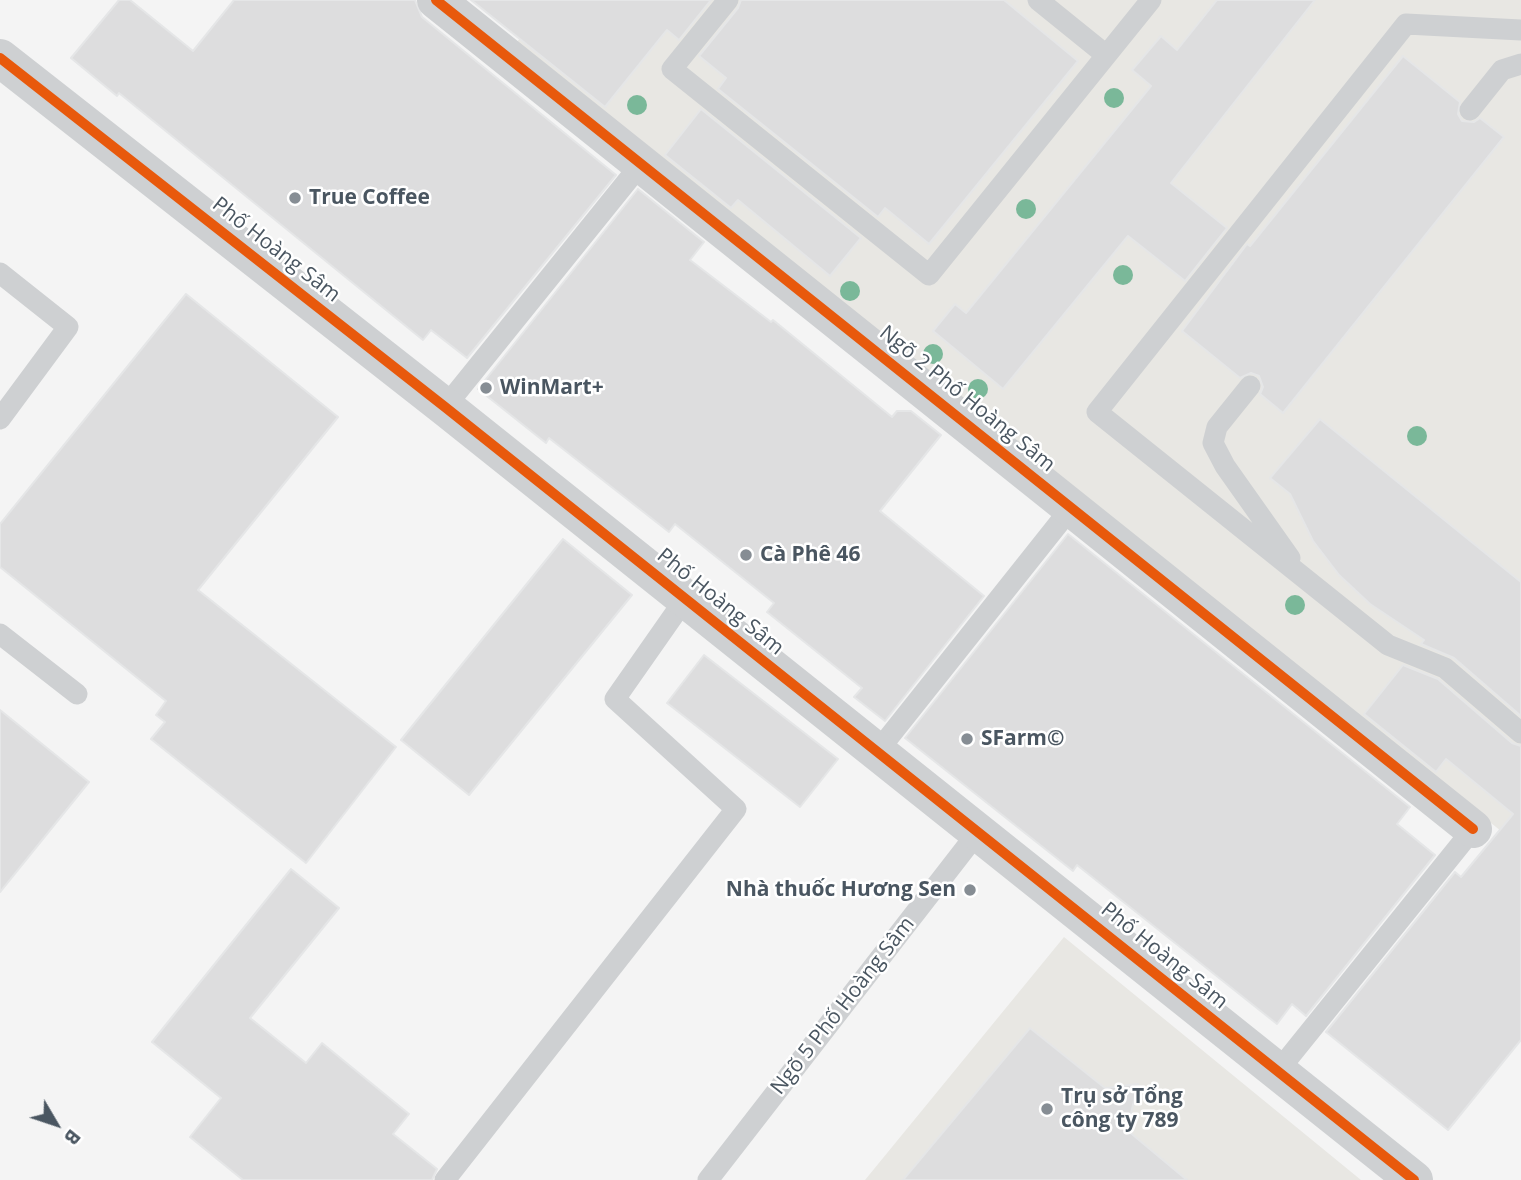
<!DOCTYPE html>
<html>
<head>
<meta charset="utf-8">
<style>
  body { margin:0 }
  #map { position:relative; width:1521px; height:1180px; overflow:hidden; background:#f4f4f4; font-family:"Open Sans",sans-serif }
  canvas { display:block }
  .north { position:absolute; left:21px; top:1089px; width:70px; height:70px; -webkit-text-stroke:5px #fff; paint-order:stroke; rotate:129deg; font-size:19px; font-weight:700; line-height:28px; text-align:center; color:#4a5661 }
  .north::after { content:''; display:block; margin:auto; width:24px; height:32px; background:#4a5661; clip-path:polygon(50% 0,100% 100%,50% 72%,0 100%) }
</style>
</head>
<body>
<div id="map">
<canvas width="1521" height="1180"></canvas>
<div class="north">B</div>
</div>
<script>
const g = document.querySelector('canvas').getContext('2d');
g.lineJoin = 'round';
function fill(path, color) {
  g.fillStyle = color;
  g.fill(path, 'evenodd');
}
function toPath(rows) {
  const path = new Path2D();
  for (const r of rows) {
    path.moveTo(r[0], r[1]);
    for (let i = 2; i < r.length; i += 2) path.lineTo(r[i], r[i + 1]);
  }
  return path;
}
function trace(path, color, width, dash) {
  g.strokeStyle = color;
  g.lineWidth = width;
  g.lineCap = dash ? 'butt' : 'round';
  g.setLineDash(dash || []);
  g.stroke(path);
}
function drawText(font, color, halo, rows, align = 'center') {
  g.font = font + ' "Open Sans",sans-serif';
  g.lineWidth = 5;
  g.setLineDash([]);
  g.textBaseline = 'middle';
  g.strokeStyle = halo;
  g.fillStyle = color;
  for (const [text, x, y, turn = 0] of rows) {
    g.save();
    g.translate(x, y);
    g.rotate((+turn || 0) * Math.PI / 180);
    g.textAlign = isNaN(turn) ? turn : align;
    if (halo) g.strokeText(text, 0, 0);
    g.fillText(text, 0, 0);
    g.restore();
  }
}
const commercial = toPath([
  [551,0,1521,0,1521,847,516,43],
  [1064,937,1361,1180,865,1180]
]);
const building = toPath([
  [119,0,130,0,193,51,234,0,415,0,422,17,616,175,467,358,431,330,423,340,119,93,117,96,71,58,119,0],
  [471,0,711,0,679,40,667,30,605,107,471,0],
  [741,0,1004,0,1078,61,929,244,885,208,878,217,718,89,726,78,699,56,738,8,741,0],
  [1217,0,1315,0,1171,183,1227,228,1185,281,1128,236,1003,389,933,331,955,304,966,313,1151,86,1132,70,1161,36,1177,50,1217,0],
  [1403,56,1460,102,1458,114,1462,121,1474,122,1480,118,1504,137,1283,413,1260,394,1263,387,1259,376,1251,373,1240,378,1182,331,1247,244,1250,246,1403,56],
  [701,109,861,238,830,276,738,200,731,208,665,155,701,109],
  [638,189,704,242,690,260,771,322,773,320,892,417,897,411,911,411,941,435,880,511,984,596,885,721,854,697,862,688,767,612,774,603,675,524,669,532,549,438,546,443,478,389,638,189],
  [186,294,338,417,198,590,396,747,306,863,151,739,165,722,156,715,166,701,0,567,0,524,186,294],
  [1320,419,1521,582,1521,716,1454,658,1421,644,1424,640,1370,604,1339,575,1313,541,1290,494,1270,478,1320,419],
  [1068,534,1410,807,1397,824,1435,855,1306,1016,1292,1004,1277,1024,1077,865,1073,871,905,738,1068,534],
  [563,539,632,595,469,795,401,740,563,539],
  [704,655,838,759,800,807,667,703,704,655],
  [1403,665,1438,679,1512,743,1521,746,1521,1040,1448,1130,1326,1032,1455,872,1461,877,1513,814,1446,759,1436,772,1364,714,1403,665],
  [0,710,89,782,0,892,0,710],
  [291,869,339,908,250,1018,306,1063,322,1043,409,1114,393,1134,437,1169,432,1180,243,1180,190,1137,221,1098,152,1042,291,869],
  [1030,1028,1105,1088,1138,1084,1127,1130,1187,1180,903,1180,1030,1028]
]);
const service = toPath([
  [728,0,672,69,929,275,1151,0],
  [1038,0,1106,55],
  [1521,30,1406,24,1097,412,1388,645,1445,668,1521,733],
  [1470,110,1502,70,1521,64],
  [0,273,68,327,0,419],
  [1250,386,1217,427,1213,443,1225,466,1290,558],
  [445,407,641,164],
  [0,634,77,694],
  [877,752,1071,508],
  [1278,1071,1473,829],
  [445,1180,736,809,615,699,685,599],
  [708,1180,978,832]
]);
const minor = toPath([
  [436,0,1473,829],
  [0,58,445,407,1414,1180]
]);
const cycleway = toPath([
  [436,0,1473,829],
  [0,58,445,407,1414,1180]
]);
const trees = [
  [1114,98],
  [637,105],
  [1026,209],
  [1123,275],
  [850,291],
  [933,354],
  [978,389],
  [1417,436],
  [1295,605]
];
const markers = [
  [295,198,7,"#868d94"],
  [486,388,7,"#868d94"],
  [746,555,7,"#868d94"],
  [967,739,7,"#868d94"],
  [970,890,7,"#868d94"],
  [1047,1109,7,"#868d94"]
];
const poiNames = [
  ["True Coffee",309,198],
  ["WinMart+",500,388],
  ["Cà Phê 46",760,555],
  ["SFarm©",981,739],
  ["Nhà thuốc Hương Sen",956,890,"right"],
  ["Trụ sở Tổng",1061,1097],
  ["công ty 789",1061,1121]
];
const streetNames = [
  ["Phố Hoàng Sâm",276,250,38],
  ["Ngõ 2 Phố Hoàng Sâm",967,399,39],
  ["Phố Hoàng Sâm",720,602,39],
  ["Phố Hoàng Sâm",1164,956,39],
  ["Ngõ 5 Phố Hoàng Sâm",843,1006,-52]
];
fill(commercial, '#e8e7e3');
fill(building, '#ddddde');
trace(building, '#e5e6e7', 2);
trace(service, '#ced0d2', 21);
trace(minor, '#ced0d2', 38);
trace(cycleway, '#e8590c', 10);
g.fillStyle = '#7ab899';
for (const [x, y] of trees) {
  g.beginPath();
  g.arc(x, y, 10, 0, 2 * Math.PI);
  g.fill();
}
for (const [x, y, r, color] of markers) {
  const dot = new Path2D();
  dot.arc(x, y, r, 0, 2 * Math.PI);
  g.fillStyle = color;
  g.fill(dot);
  trace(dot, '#fff', 2.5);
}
drawText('bold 21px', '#4a5661', '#fff', poiNames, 'left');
drawText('21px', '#4a5661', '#fff', streetNames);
</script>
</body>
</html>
